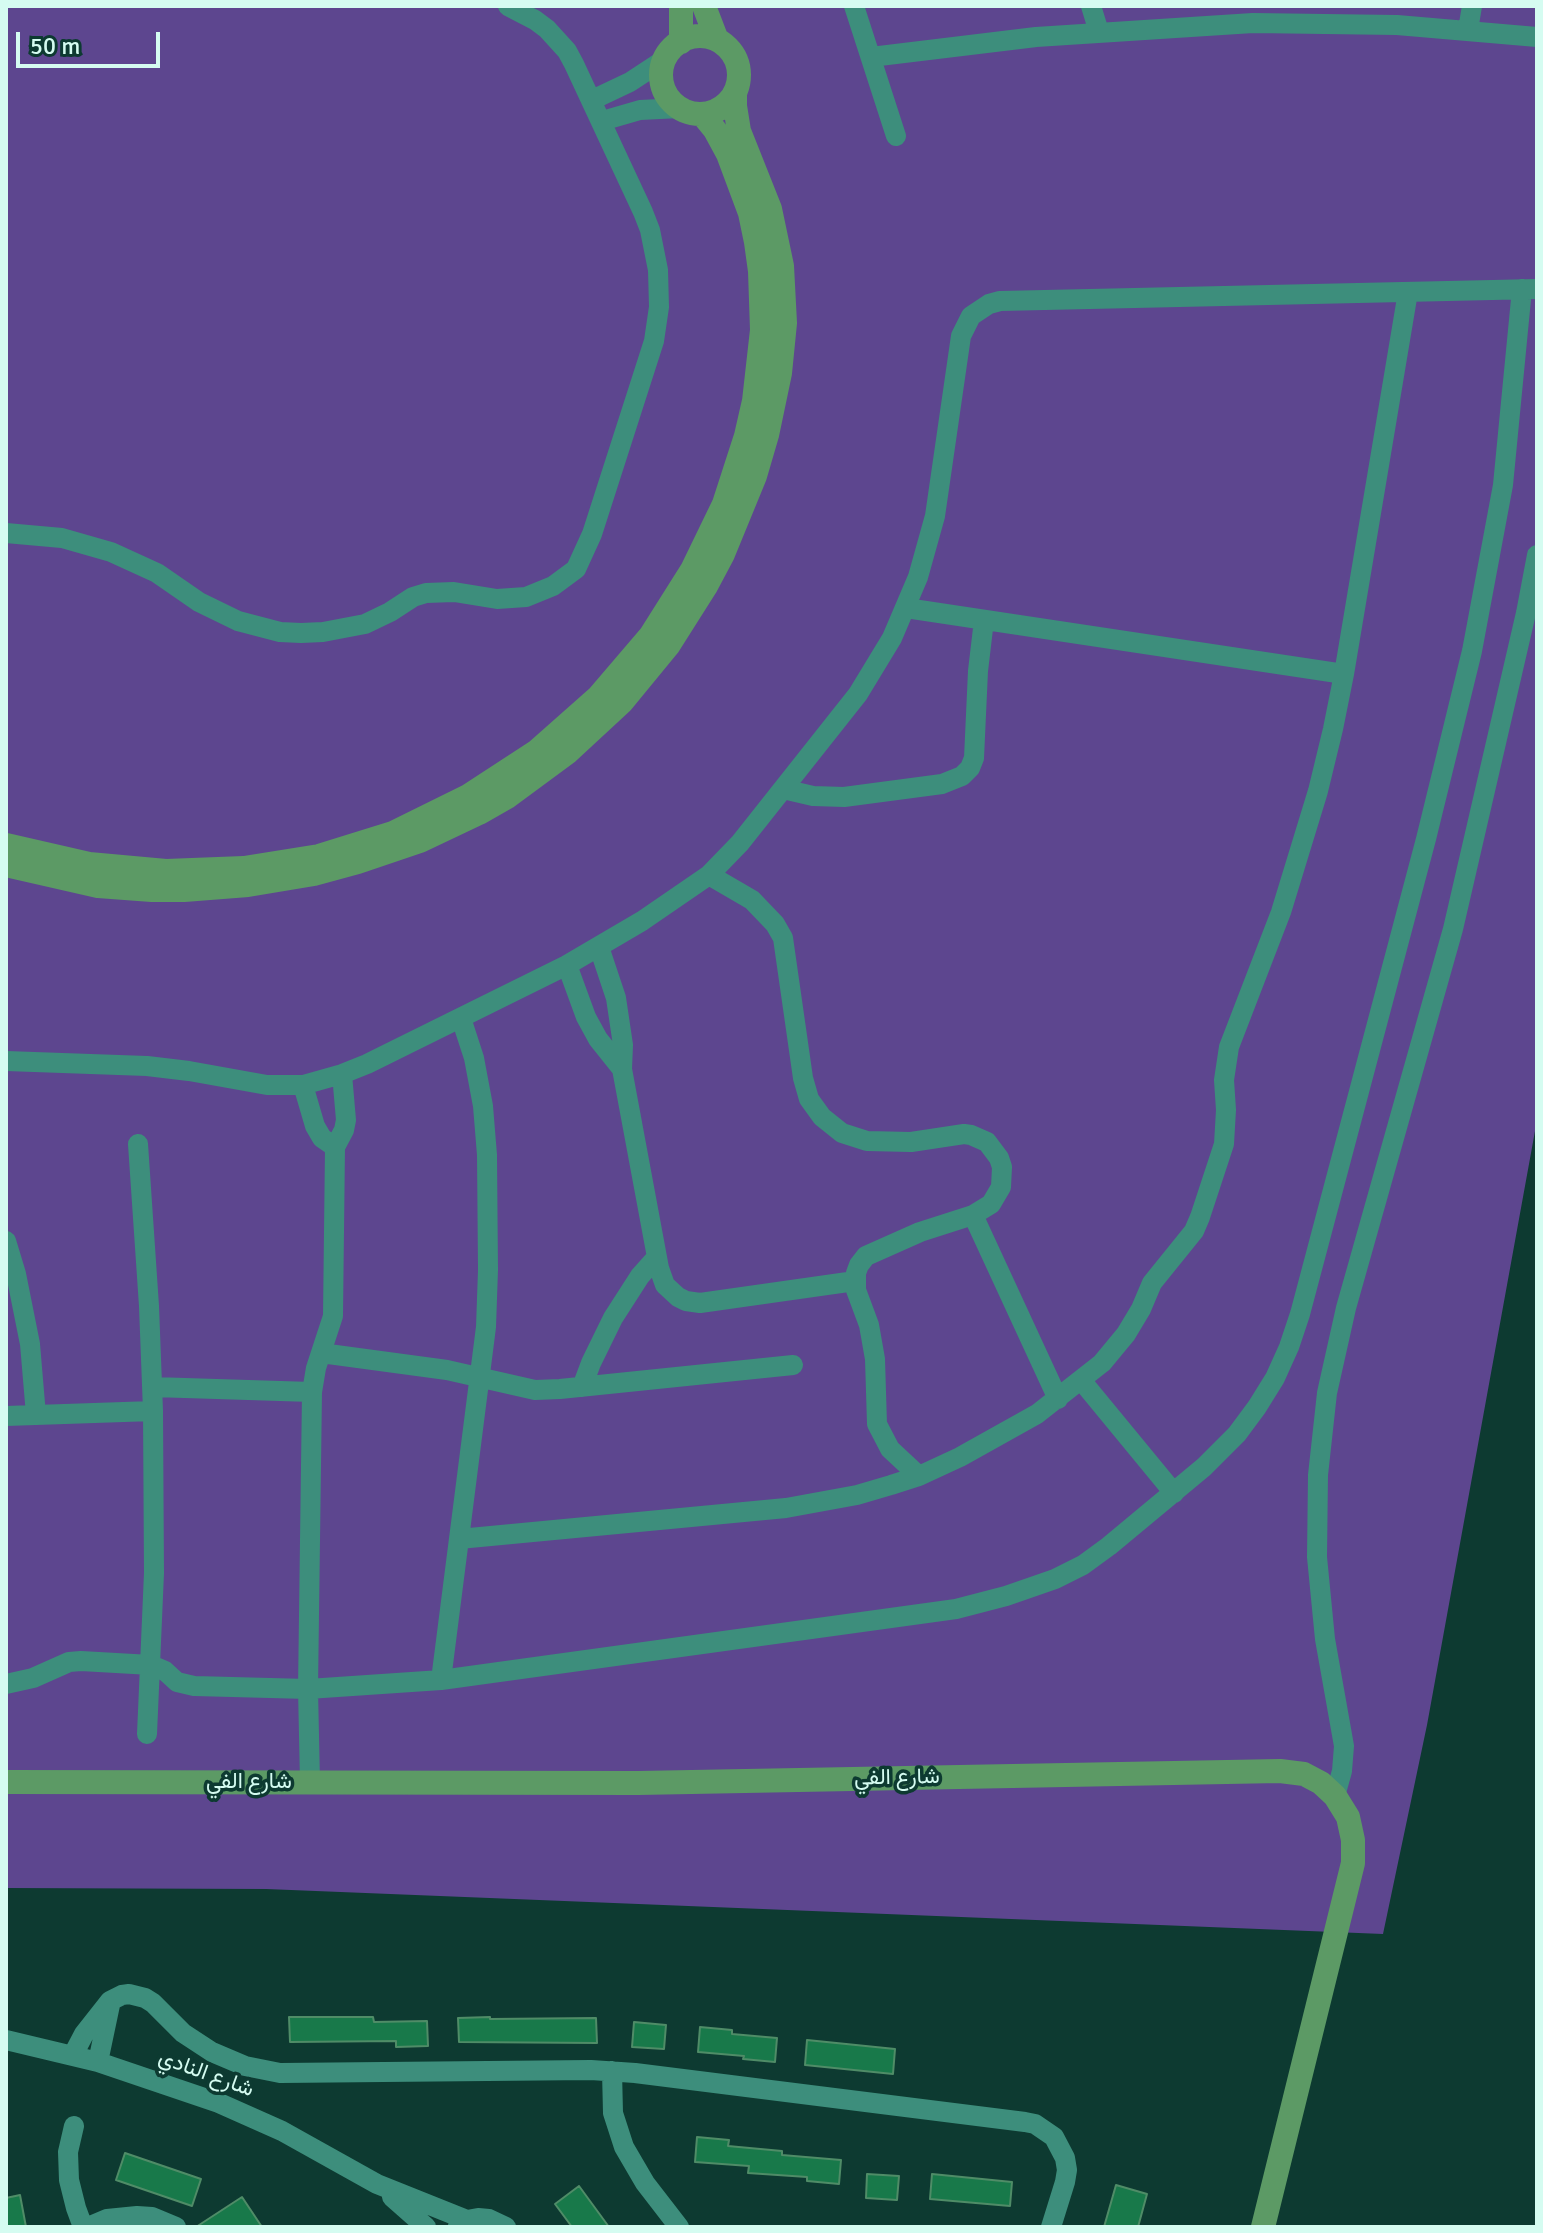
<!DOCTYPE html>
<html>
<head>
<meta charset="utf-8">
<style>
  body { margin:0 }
  #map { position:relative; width:1543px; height:2233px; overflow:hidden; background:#0d3a31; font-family:Signika,sans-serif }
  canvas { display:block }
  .frame { position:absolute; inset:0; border:8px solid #d5fcf1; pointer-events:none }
  .scale { position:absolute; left:16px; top:32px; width:144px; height:36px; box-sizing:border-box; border:4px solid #d5fcf1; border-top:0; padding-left:10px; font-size:24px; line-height:28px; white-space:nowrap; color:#d5fcf1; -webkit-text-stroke:6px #0d3a31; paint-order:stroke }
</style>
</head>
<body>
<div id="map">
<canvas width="1543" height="2233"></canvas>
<div class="frame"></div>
<div class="scale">50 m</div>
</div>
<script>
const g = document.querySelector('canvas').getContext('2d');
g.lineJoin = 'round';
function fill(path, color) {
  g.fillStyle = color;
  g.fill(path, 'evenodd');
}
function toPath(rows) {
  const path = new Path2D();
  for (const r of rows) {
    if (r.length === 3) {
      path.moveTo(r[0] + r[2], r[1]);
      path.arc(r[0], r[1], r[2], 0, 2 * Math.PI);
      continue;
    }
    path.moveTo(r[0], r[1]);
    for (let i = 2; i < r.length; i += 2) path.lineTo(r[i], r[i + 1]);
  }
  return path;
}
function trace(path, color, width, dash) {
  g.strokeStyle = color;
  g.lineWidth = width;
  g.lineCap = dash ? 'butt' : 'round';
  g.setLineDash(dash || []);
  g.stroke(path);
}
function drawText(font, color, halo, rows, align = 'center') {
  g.font = font + ' Signika,Vazirmatn,sans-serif';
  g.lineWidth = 7;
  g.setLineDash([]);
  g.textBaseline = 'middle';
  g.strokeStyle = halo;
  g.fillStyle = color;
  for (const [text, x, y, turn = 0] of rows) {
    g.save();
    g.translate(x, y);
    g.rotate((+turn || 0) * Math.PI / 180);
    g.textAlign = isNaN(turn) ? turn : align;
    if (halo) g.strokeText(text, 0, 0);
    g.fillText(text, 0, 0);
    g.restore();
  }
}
const green = toPath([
  [6,6,1537,6,1537,1120,1427,1725,1383,1934,266,1889,6,1888]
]);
const building = toPath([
  [289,2017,373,2017,374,2022,427,2021,428,2046,396,2047,396,2041,290,2042,289,2017],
  [490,2017,490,2019,596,2018,597,2043,459,2042,458,2018,490,2017],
  [634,2022,666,2025,664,2049,632,2047,634,2022],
  [700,2027,732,2030,732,2034,777,2038,775,2062,743,2059,744,2056,698,2052,700,2027],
  [807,2040,895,2049,893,2074,805,2065,807,2040],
  [697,2137,729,2140,728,2146,782,2151,782,2155,841,2160,839,2184,807,2181,807,2177,748,2173,749,2166,695,2162,697,2137],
  [125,2153,201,2179,192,2206,116,2180,125,2153],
  [867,2174,899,2176,897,2200,866,2198,867,2174],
  [932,2174,1012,2182,1010,2206,930,2199,932,2174],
  [1116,2185,1147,2194,1138,2227,1104,2227,1116,2185],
  [579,2186,609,2227,572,2227,555,2204,579,2186],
  [20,2195,26,2227,6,2227,6,2198,20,2195],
  [242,2197,262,2227,196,2227,242,2197]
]);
const street = toPath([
  [854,6,896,136],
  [1091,6,1099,32],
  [1468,30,1472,6],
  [871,57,1036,37,1253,23,1397,25,1537,37],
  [592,100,630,82,665,59],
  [602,121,640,110,680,108],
  [6,533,62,538,111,552,157,573,199,602,238,621,280,632,301,633,323,632,365,624,390,612,413,597,426,593,454,592,497,599,526,597,553,586,576,569,592,534,654,341,659,307,658,270,650,230,643,212,574,64,567,51,547,29,535,20,508,6],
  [906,608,1344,674],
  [783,789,813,796,844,797,942,784,962,776,970,768,974,758,978,671,984,620],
  [709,875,752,900,775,924,783,938,803,1078,809,1099,822,1117,842,1133,867,1141,911,1142,964,1134,971,1135,987,1142,999,1158,1002,1167,1001,1187,991,1204,973,1215,920,1232,866,1256,859,1265,856,1273,856,1290,869,1325,875,1359,877,1424,890,1449,919,1476],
  [599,947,616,998,623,1045,622,1069,659,1268,665,1285,678,1297,686,1301,700,1303,855,1281],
  [567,965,586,1017,598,1039,622,1069],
  [6,1061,147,1066,189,1071,267,1085,303,1085,342,1074,367,1064,567,965,642,921,709,875,740,843,858,694,892,638,918,577,935,516,961,336,971,316,989,304,1000,301,1537,289],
  [303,1085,315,1126,322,1138,335,1147],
  [138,1144,149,1306,153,1411,154,1573,147,1734],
  [973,1215,1058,1399],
  [6,1241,16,1274,30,1344,36,1415],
  [321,1353,447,1370,535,1390,560,1389,793,1365],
  [1081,1380,1174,1493],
  [153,1387,312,1392],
  [582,1387,591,1363,613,1318,640,1276,657,1257],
  [6,1416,153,1411],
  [459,1539,786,1508,857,1495,891,1485,919,1476,960,1457,1037,1414,1102,1363,1126,1334,1141,1309,1152,1283,1194,1231,1200,1217,1224,1144,1226,1110,1224,1080,1229,1047,1281,912,1318,791,1333,729,1344,674,1408,292],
  [441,1680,486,1327,488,1270,487,1155,483,1106,474,1058,461,1018],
  [6,1684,33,1678,69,1662,81,1661,151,1665,165,1671,177,1682,194,1686,308,1689,441,1680,956,1609,1006,1596,1055,1579,1083,1565,1109,1546,1204,1467,1237,1434,1257,1407,1275,1378,1289,1347,1300,1314,1426,839,1472,651,1503,485,1522,289],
  [310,1782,308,1689,312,1392,316,1368,333,1316,335,1147,344,1130,346,1120,342,1074],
  [1335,1796,1342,1771,1344,1746,1325,1639,1317,1557,1318,1475,1327,1393,1346,1308,1453,929,1526,613,1537,555],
  [6,2040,98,2062,219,2103,282,2131,377,2184,467,2220],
  [73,2055,84,2034,110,2001,122,1995,129,1994,145,1998,153,2003,183,2033,212,2052,245,2066,280,2073,591,2070,635,2073,1025,2122,1035,2124,1054,2137,1065,2158,1067,2170,1065,2182,1051,2227],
  [98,2062,110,2005],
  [612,2071,613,2113,624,2147,645,2183,679,2227],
  [74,2126,68,2152,69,2180,76,2208,83,2227],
  [392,2197,426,2227],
  [458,2226,467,2220,478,2218,489,2219,506,2227],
  [88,2227,107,2219,137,2216,152,2217,176,2227]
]);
const secondary = toPath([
  [704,6,717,40],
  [700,75,39],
  [681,42,681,6],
  [6,845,89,864,166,871,244,868,319,856,393,833,468,796,537,751,598,697,651,635,692,570,724,504,746,436,754,401,762,330,760,271,756,242,750,213,728,154,715,130,702,114],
  [6,865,98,886,152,890,184,890,248,885,314,874,358,862,420,841,479,813,507,797,568,752,622,702,668,646,706,586,723,554,755,476,767,435,780,373,785,323,782,266,770,209,739,131,735,106,735,93],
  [6,1782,638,1783,1280,1771,1304,1774,1321,1783,1335,1796,1348,1817,1353,1840,1353,1863,1263,2227]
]);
const streetNames = [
  ["شارع الفي",897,1778,-1],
  ["شارع الفي",249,1782],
  ["شارع النادي",206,2074,20]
];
fill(green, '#5d468f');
fill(building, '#18794a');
trace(building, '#4f8c67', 2);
trace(street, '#3d8e7c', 20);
trace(secondary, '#5c9a65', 24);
drawText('22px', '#d5fcf1', '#0d3a31', streetNames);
</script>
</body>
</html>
